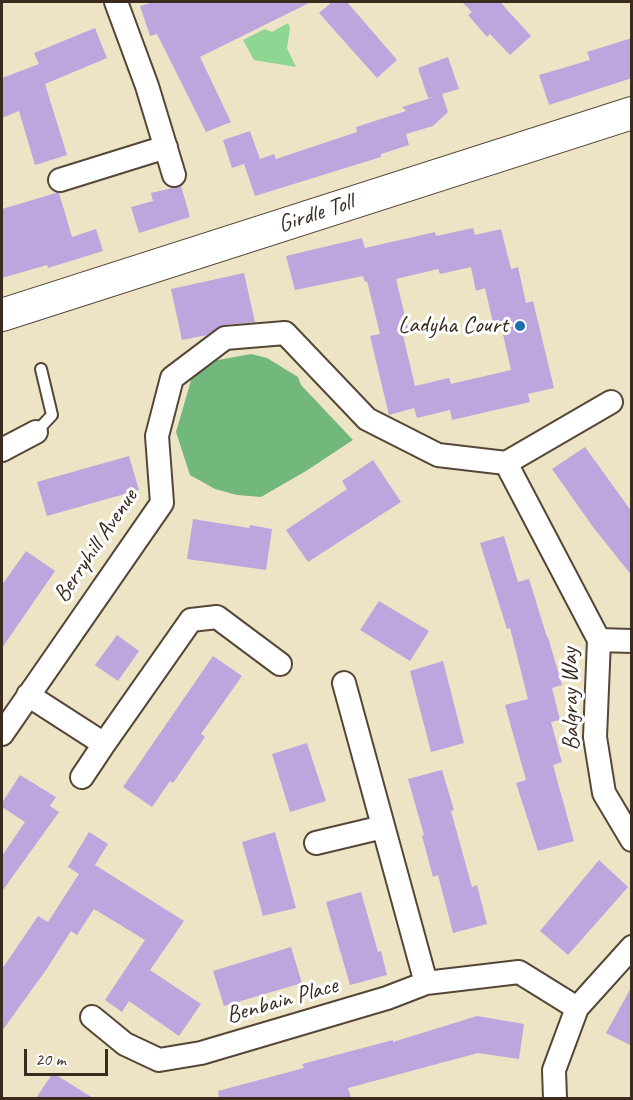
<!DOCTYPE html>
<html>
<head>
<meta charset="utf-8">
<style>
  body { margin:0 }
  #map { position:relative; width:633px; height:1100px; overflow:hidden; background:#ede4c6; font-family:Caveat,sans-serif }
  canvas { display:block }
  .frame { position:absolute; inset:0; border:3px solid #3b2a1e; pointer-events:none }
  .scale { position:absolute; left:24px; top:1049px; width:84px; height:27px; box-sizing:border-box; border:3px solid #3b2a1e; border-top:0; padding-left:8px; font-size:18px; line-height:21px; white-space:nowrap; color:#3b2a1e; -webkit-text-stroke:4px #fff; paint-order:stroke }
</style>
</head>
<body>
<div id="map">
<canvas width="633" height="1100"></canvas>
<div class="frame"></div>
<div class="scale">20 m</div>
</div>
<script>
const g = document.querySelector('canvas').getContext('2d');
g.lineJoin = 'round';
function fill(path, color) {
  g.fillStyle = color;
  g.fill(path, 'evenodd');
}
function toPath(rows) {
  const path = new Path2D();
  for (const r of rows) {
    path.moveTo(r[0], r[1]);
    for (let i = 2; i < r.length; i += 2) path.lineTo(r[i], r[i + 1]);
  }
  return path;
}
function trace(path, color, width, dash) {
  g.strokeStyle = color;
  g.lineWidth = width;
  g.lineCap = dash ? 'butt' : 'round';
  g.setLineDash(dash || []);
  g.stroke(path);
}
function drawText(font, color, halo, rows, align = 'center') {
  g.font = font + ' Caveat,sans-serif';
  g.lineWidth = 6;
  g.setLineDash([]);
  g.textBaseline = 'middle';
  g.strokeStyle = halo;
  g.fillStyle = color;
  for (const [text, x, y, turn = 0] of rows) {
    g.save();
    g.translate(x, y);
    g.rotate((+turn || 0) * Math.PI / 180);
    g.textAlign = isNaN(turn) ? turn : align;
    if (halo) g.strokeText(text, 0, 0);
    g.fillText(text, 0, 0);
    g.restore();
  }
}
const green = toPath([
  [288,23,290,28,287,48,296,67,254,60,243,40,265,29,272,32]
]);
const forest = toPath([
  [251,354,267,358,298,377,301,385,353,440,306,471,261,497,237,495,215,489,190,475,176,432,192,377,218,360]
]);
const building = toPath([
  [154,2,311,2,200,57,231,122,206,132,157,34,150,36,140,6],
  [332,2,347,2,397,60,377,78,319,13],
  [462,2,500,2,531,36,510,55,490,34,487,37,468,15,472,12],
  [95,28,107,58,45,84,67,155,35,165,19,111,2,118,2,78,39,64,34,53],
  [632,38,632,78,549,105,539,75,590,60,587,52],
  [448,57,459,89,442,94,448,112,433,126,406,134,409,145,381,154,381,157,255,196,244,164,252,161,232,168,223,140,250,131,260,159,274,154,276,159,357,132,356,127,406,111,402,107,434,97,428,98,418,68],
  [181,186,190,217,139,233,131,207,153,201,151,193],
  [56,193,59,193,72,237,96,229,103,251,48,268,47,265,2,278,2,209],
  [473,228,475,235,501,229,511,269,518,267,526,303,533,301,554,388,528,394,530,402,452,420,450,410,417,418,414,408,389,415,370,336,380,334,367,281,365,282,363,276,295,290,286,256,362,238,365,248,435,232,436,236],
  [471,267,476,291,485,288,493,323,500,321,511,370,451,384,449,378,415,386,402,331,408,329,396,279,438,269,440,274],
  [244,273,255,322,223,325,207,335,182,340,171,289],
  [585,447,632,512,632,576,593,527,552,469],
  [129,456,139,490,47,516,37,482],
  [373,460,401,502,308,562,286,530,347,489,342,481],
  [193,519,249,528,250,525,272,529,266,570,187,559],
  [504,536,518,582,529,579,547,637,548,637,562,685,552,688,560,720,551,722,562,762,553,765,574,841,538,851,516,783,526,780,505,705,528,699,510,628,507,629,480,543],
  [26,551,55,571,2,648,2,585],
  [379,601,429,631,410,661,360,630],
  [117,635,139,651,118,681,95,665],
  [213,656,242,676,201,734,205,737,173,783,170,781,152,807,123,787],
  [443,661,464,743,431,752,410,671],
  [307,743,326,801,290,812,272,754],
  [442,770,454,810,451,811,472,887,477,885,487,924,453,933,438,875,433,877,422,836,424,835,408,779],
  [20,775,56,797,50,806,59,812,3,890,2,856,25,822,2,807,2,803],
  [89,832,108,844,95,865,184,921,150,970,201,1004,179,1036,129,1001,122,1012,105,1000,145,940,94,909,77,935,71,931,46,970,2,1031,2,969,38,916,48,922,79,874,68,867],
  [275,832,296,908,263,916,242,842],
  [599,860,628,887,568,955,540,931],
  [361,892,378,952,381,951,387,975,350,985,326,902],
  [291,947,302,983,224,1006,213,971],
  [632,986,632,1046,606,1033],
  [477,1016,524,1024,519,1059,478,1053,348,1088,351,1098,219,1098,218,1091,304,1068,302,1064,393,1040,393,1042],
  [53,1073,93,1098,36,1098]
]);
const lane = toPath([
  [36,432,52,415,41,369]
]);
const street = toPath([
  [116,2,147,86,174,175],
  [60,180,166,147],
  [2,450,36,432],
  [506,463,599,640,595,737,604,793,632,840],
  [599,640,632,641],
  [344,683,426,983],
  [28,695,104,744],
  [2,734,162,503,157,436,172,378,225,338,285,333,367,419,438,455,506,463,611,402],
  [82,777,104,744,191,620,217,617,280,664],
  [316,843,383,827],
  [92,1017,125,1044,159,1060,201,1053,387,998,426,983,519,972,577,1008],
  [555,1098,554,1070,577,1008,632,947]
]);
const secondary = toPath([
  [2,315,632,113]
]);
const markers = [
  [520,326,6,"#1f6fb2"]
];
const streetNames = [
  ["Girdle Toll",316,214,-18],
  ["Berryhill Avenue",96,546,-56],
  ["Balgray Way",571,699,-91],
  ["Benbain Place",282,1001,-16]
];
const poiNames = [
  ["Ladyha Court",508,326]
];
fill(green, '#8ed691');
fill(forest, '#72b77b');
fill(building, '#bda5de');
trace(lane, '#564637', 14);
trace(street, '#564637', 26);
trace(secondary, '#564637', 34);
trace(lane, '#fff', 10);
trace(street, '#fff', 22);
trace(secondary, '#fff', 32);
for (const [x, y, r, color] of markers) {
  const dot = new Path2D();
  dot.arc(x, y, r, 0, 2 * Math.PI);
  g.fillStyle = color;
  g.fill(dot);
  trace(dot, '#fff', 2);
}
drawText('24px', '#3b2a1e', '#fff', streetNames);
drawText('24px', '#3b2a1e', '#fff', poiNames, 'right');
</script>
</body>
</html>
